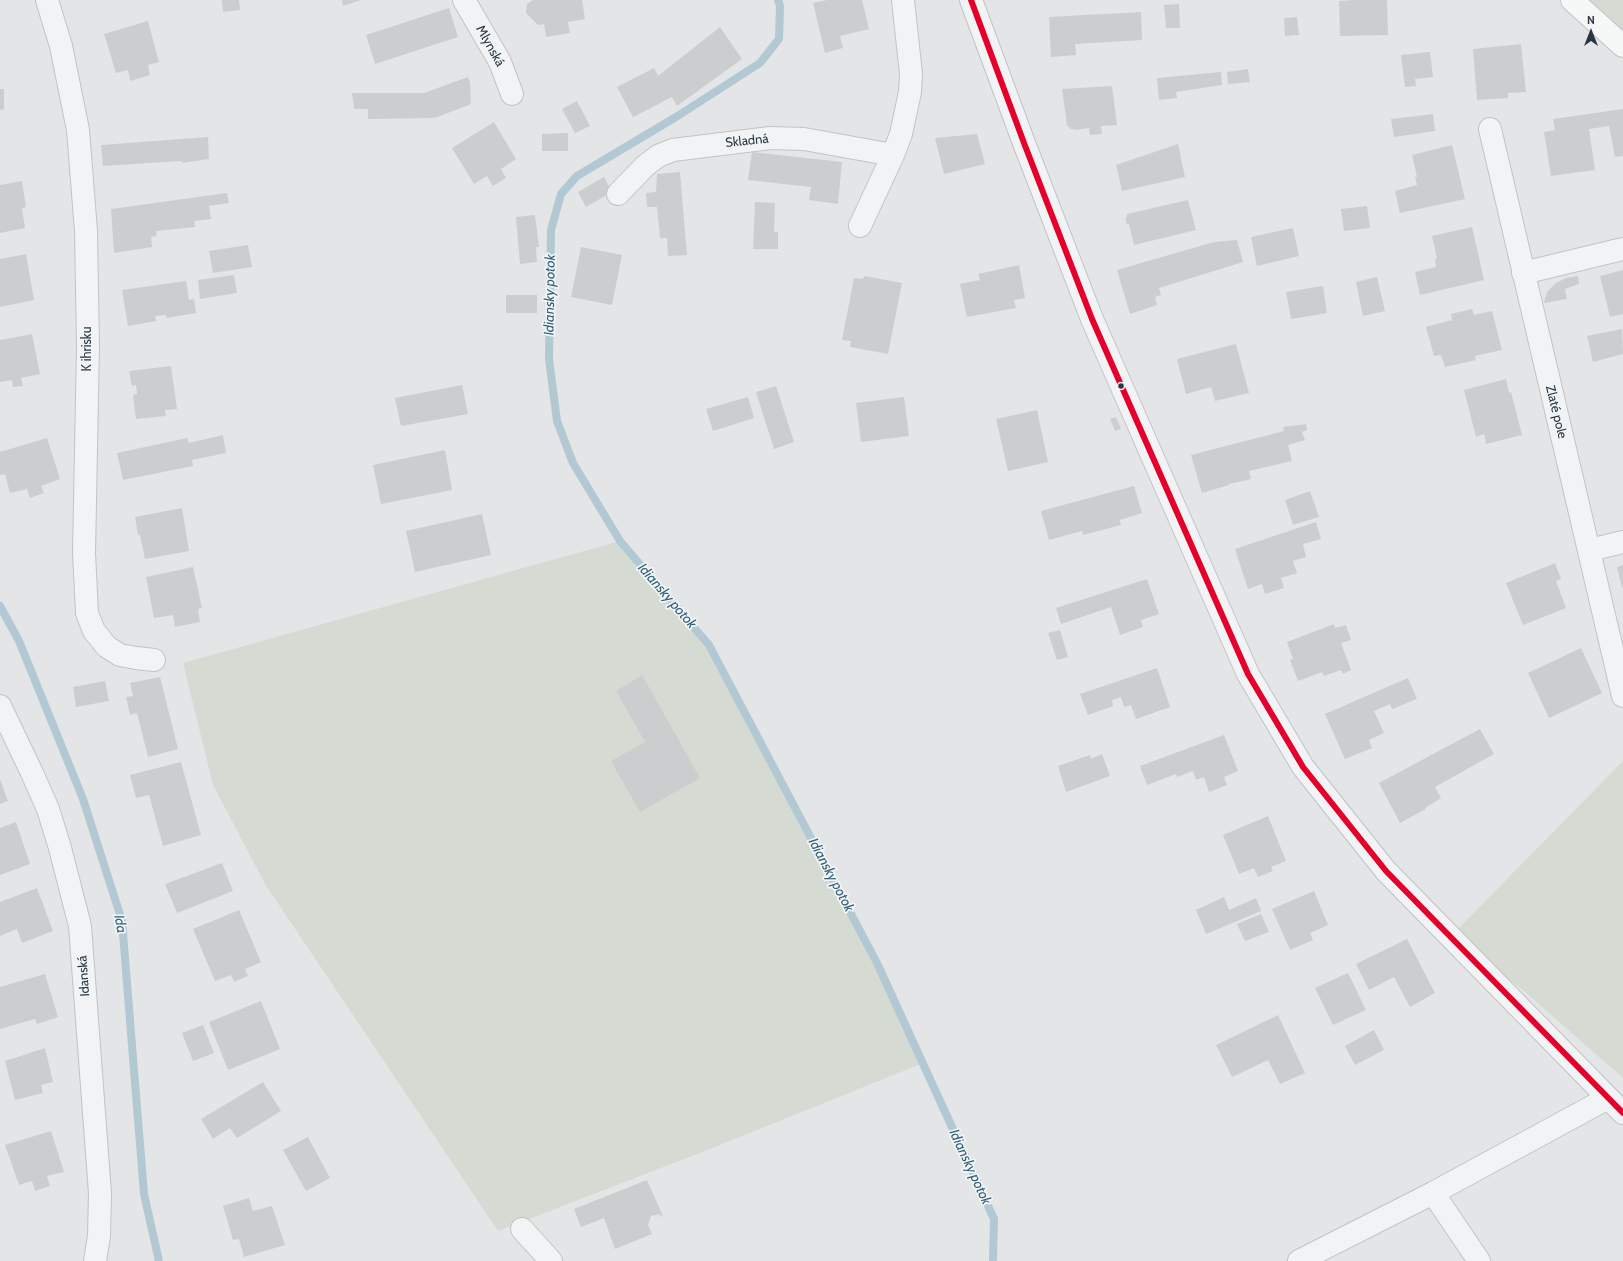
<!DOCTYPE html>
<html>
<head>
<meta charset="utf-8">
<style>
  body { margin:0 }
  #map { position:relative; width:1623px; height:1261px; overflow:hidden; background:#e3e5e7; font-family:Cabin,sans-serif }
  canvas { display:block }
  .north { position:absolute; left:1571px; top:12px; width:40px; height:40px; -webkit-text-stroke:3px #f1f5f7; paint-order:stroke; rotate:0deg; font-size:11px; font-weight:700; line-height:16px; text-align:center; color:#2a3741 }
  .north::after { content:''; display:block; margin:auto; width:14px; height:18px; background:#2a3741; clip-path:polygon(50% 0,100% 100%,50% 72%,0 100%) }
</style>
</head>
<body>
<div id="map">
<canvas width="1623" height="1261"></canvas>
<div class="north">N</div>
</div>
<script>
const g = document.querySelector('canvas').getContext('2d');
g.lineJoin = 'round';
function fill(path, color) {
  g.fillStyle = color;
  g.fill(path, 'evenodd');
}
function toPath(rows) {
  const path = new Path2D();
  for (const r of rows) {
    path.moveTo(r[0], r[1]);
    for (let i = 2; i < r.length; i += 2) path.lineTo(r[i], r[i + 1]);
  }
  return path;
}
function trace(path, color, width, dash) {
  g.strokeStyle = color;
  g.lineWidth = width;
  g.lineCap = dash ? 'butt' : 'round';
  g.setLineDash(dash || []);
  g.stroke(path);
}
function drawText(font, color, halo, rows, align = 'center') {
  g.font = font + ' Cabin,sans-serif';
  g.lineWidth = 3.5;
  g.setLineDash([]);
  g.textBaseline = 'middle';
  g.strokeStyle = halo;
  g.fillStyle = color;
  for (const [text, x, y, turn = 0] of rows) {
    g.save();
    g.translate(x, y);
    g.rotate((+turn || 0) * Math.PI / 180);
    g.textAlign = isNaN(turn) ? turn : align;
    if (halo) g.strokeText(text, 0, 0);
    g.fillText(text, 0, 0);
    g.restore();
  }
}
const green = toPath([
  [1572,0,1623,0,1623,46],
  [620,541,709,645,877,963,923,1063,715,1147,498,1231,265,884,213,785,183,663],
  [1623,761,1623,1078,1524,991,1451,936]
]);
const stream = toPath([
  [778,0,780,6,779,39,760,63,676,117,577,176,561,194,551,230,549,359,557,421,573,463,620,541,709,645,877,963,994,1219,993,1261],
  [0,606,19,641,83,799,122,921,144,1194,159,1261]
]);
const building = toPath([
  [222,0,239,0,240,10,223,12],
  [342,0,361,0,343,6],
  [533,0,582,0,585,19,568,22,570,33,546,37,544,24,538,25,526,13,527,4],
  [827,0,862,0,869,29,840,36,843,48,825,53,813,3],
  [1353,0,1387,0,1388,35,1340,36,1339,1],
  [1179,4,1180,28,1166,28,1164,5],
  [449,8,458,37,375,64,366,35],
  [1141,12,1142,40,1075,44,1076,55,1051,57,1049,17],
  [1297,17,1299,35,1285,36,1284,18],
  [148,21,159,62,148,65,150,75,130,81,128,70,116,73,104,34],
  [720,27,742,59,677,106,672,97,633,117,617,87,654,68,658,76],
  [1521,44,1526,92,1508,93,1508,98,1477,100,1473,49],
  [1430,52,1433,77,1415,79,1416,86,1405,87,1401,55],
  [1248,69,1250,82,1228,84,1227,72],
  [1221,72,1222,85,1176,92,1177,98,1159,100,1157,78],
  [468,77,470,82,471,104,435,118,368,119,368,109,354,109,352,93,424,93],
  [1112,86,1117,125,1101,126,1102,134,1090,135,1089,128,1077,130,1071,129,1067,125,1062,89],
  [0,89,4,89,4,109,0,110],
  [577,101,590,126,575,133,562,109],
  [1623,109,1623,156,1615,157,1609,126,1589,129,1595,170,1551,176,1544,132,1555,130,1553,119],
  [1433,114,1435,131,1394,137,1391,119],
  [494,122,516,159,501,169,506,178,493,186,487,176,474,184,452,148],
  [568,133,568,151,542,151,542,134],
  [977,134,985,164,944,174,935,138],
  [208,137,209,159,182,163,182,161,103,166,101,145],
  [1178,144,1185,177,1122,191,1116,165],
  [1452,145,1465,199,1400,213,1395,191,1417,185,1415,177,1417,177,1412,155],
  [752,152,842,162,838,204,809,200,811,187,748,180],
  [680,172,687,255,668,256,667,238,660,238,657,207,647,207,646,193,656,192,657,174],
  [604,177,612,192,586,207,578,192],
  [22,181,26,207,22,208,25,228,0,233,0,185],
  [227,193,229,203,209,206,211,219,194,221,195,227,156,231,157,236,151,237,152,247,114,253,111,209],
  [1188,200,1196,230,1134,245,1129,224,1127,224,1125,218,1127,217,1127,214],
  [755,202,775,203,774,232,778,232,778,249,753,249],
  [1367,206,1370,228,1344,231,1341,209],
  [535,215,539,247,536,247,537,262,520,264,516,217],
  [1472,227,1484,280,1420,295,1415,272,1436,267,1435,259,1437,259,1432,236],
  [1293,228,1299,256,1257,266,1251,237],
  [1237,240,1243,262,1159,288,1161,295,1155,297,1157,305,1130,314,1117,270,1214,242],
  [248,245,252,267,213,273,209,251],
  [581,247,622,255,612,305,571,297],
  [26,254,34,300,0,307,0,259],
  [1019,265,1025,298,1014,300,1016,308,967,317,960,284,980,280,978,274],
  [1623,270,1623,314,1610,317,1600,276],
  [234,275,237,293,200,299,198,280],
  [864,276,902,283,888,354,850,347,851,341,842,340,854,278,863,279],
  [1578,276,1579,284,1565,289,1567,299,1544,303,1547,292,1556,283,1566,278],
  [1377,277,1385,311,1363,316,1356,282],
  [186,281,189,300,194,299,196,313,166,318,166,315,155,316,156,321,128,326,122,290],
  [1323,286,1327,313,1291,319,1286,292],
  [506,295,537,295,537,313,506,313],
  [1472,309,1474,315,1492,311,1502,350,1475,356,1476,360,1445,367,1441,355,1434,356,1426,327,1452,320,1451,314],
  [1622,329,1623,354,1593,362,1587,336],
  [32,334,40,374,21,378,23,386,13,387,12,380,0,382,0,340],
  [1236,344,1249,393,1215,401,1211,387,1186,394,1177,359],
  [171,366,177,409,165,410,166,416,136,419,133,395,137,394,136,385,132,386,129,371],
  [1506,379,1509,393,1511,392,1522,435,1486,444,1484,434,1476,437,1464,390],
  [462,385,468,414,401,426,395,398],
  [776,386,794,442,774,449,756,392],
  [748,397,754,418,713,431,706,409],
  [904,397,909,436,861,442,856,403],
  [1037,410,1048,462,1008,471,996,419],
  [1116,417,1121,429,1115,431,1110,419],
  [1306,424,1307,430,1302,432,1305,440,1288,445,1292,461,1249,471,1251,479,1229,484,1229,485,1202,493,1191,455,1284,431,1283,427],
  [223,435,226,453,192,460,193,466,123,480,117,453,187,438,189,443],
  [47,438,60,479,41,486,44,493,30,498,27,489,10,493,5,474,0,475,0,452],
  [445,450,452,490,381,504,373,465],
  [1134,486,1142,513,1120,520,1121,525,1083,535,1082,531,1049,540,1041,511],
  [1310,491,1319,517,1293,525,1285,500],
  [182,508,189,551,145,559,140,535,138,535,135,517],
  [482,514,491,555,415,572,406,531],
  [1316,522,1321,539,1303,544,1306,557,1293,561,1297,573,1281,578,1284,588,1265,594,1262,584,1248,589,1235,549],
  [1555,563,1561,579,1556,581,1566,608,1523,625,1506,583],
  [1623,565,1623,587,1622,588,1617,567],
  [193,567,202,608,198,609,200,622,175,627,173,615,154,618,146,577],
  [1147,579,1159,614,1141,620,1143,627,1120,635,1111,607,1061,624,1056,608],
  [1334,624,1335,628,1346,625,1351,640,1341,643,1351,670,1343,674,1341,670,1324,676,1322,672,1298,681,1290,660,1293,659,1287,642],
  [1060,630,1068,657,1057,660,1048,633],
  [1581,648,1602,693,1549,718,1528,673],
  [1157,668,1170,707,1136,719,1131,705,1124,707,1121,697,1112,700,1113,706,1088,715,1080,694],
  [642,675,700,778,640,812,611,761,645,742,616,691],
  [160,677,178,749,148,757,137,713,130,715,126,697,133,696,130,683],
  [1408,678,1417,699,1392,709,1390,704,1374,711,1384,733,1369,740,1372,748,1345,759,1325,714],
  [105,681,109,701,76,707,73,687],
  [1480,729,1494,754,1435,787,1441,798,1425,808,1426,809,1400,823,1379,783],
  [1224,735,1238,771,1224,777,1227,785,1209,792,1204,777,1196,780,1193,771,1177,777,1176,774,1147,785,1140,766],
  [1102,754,1110,776,1066,792,1058,766,1090,755,1091,759],
  [181,762,201,835,163,846,149,795,136,798,130,775],
  [0,779,8,801,0,804],
  [1268,816,1286,861,1271,867,1273,871,1258,877,1254,868,1239,874,1223,835],
  [16,822,30,864,0,875,0,828],
  [222,863,233,891,177,913,165,884],
  [37,888,53,931,22,943,17,929,0,936,0,902],
  [1314,891,1328,925,1310,933,1313,940,1290,950,1272,909],
  [1224,897,1229,910,1256,898,1261,911,1206,934,1196,910],
  [239,910,261,962,245,969,248,976,234,982,231,975,215,981,193,929],
  [1261,914,1269,932,1245,941,1237,924],
  [1407,939,1435,993,1410,1007,1394,977,1369,990,1356,964],
  [1348,973,1366,1010,1333,1025,1315,988],
  [45,974,58,1017,37,1024,35,1019,0,1029,0,987],
  [261,1001,280,1049,228,1070,209,1022],
  [1278,1015,1305,1073,1280,1084,1268,1060,1232,1077,1216,1045],
  [203,1025,214,1053,193,1061,182,1033],
  [1374,1030,1384,1050,1355,1065,1345,1046],
  [45,1048,53,1082,41,1085,43,1093,15,1100,5,1061],
  [263,1082,281,1111,237,1138,230,1128,213,1139,201,1119],
  [51,1131,64,1172,47,1176,50,1186,35,1191,32,1181,19,1185,5,1145],
  [308,1137,330,1178,306,1191,283,1150],
  [647,1180,663,1216,661,1217,660,1214,651,1216,648,1225,652,1234,615,1249,604,1218,581,1227,574,1209],
  [249,1198,253,1211,272,1206,285,1245,244,1257,239,1239,233,1240,223,1206]
]);
const minor = toPath([
  [47,0,61,46,78,130,86,231,88,346,84,553,87,613,94,631,107,647,120,655,136,658,154,660],
  [464,0,500,62,512,94],
  [1490,129,1623,696],
  [618,194,645,166,658,156,673,150,770,138,804,139,893,155],
  [860,226,893,155,901,134,910,92,911,74,903,0],
  [1523,273,1623,249],
  [1590,550,1623,542],
  [0,706,32,773,48,809,60,848,80,926,100,1193,99,1236,95,1261],
  [1433,1193,1479,1261],
  [522,1229,551,1261],
  [1299,1261,1433,1193,1608,1098]
]);
const tertiary = toPath([
  [971,0,1024,143,1092,319,1248,674,1303,767,1386,871,1623,1113]
]);
const secondary = toPath([
  [1572,0,1623,46]
]);
const bus1 = toPath([
  [971,0,1024,143,1092,319,1248,674,1303,767,1386,871,1623,1113]
]);
const markers = [
  [1121,386,3.5,"#2a3741"]
];
const streetNames = [
  ["Mlynská",490,46,61],
  ["Skladná",747,141,-6],
  ["K ihrisku",87,349,-90],
  ["Zlaté pole",1556,412,76],
  ["Idanská",84,976,-94]
];
const waterNames = [
  ["Idiansky potok",550,295,-89],
  ["Idiansky potok",667,596,49],
  ["Idiansky potok",831,875,62],
  ["Ida",120,924,80],
  ["Idiansky potok",970,1167,65]
];
fill(green, '#d5dbd3');
trace(stream, '#b2c8d2', 8);
fill(building, '#cbcecf');
trace(minor, '#c1c3c5', 24);
trace(tertiary, '#c1c3c5', 24);
trace(secondary, '#c1c3c5', 24);
trace(minor, '#f2f3f5', 22);
trace(tertiary, '#f2f3f5', 22);
trace(secondary, '#f6f7f7', 22);
trace(bus1, '#e4002b', 6);
for (const [x, y, r, color] of markers) {
  const dot = new Path2D();
  dot.arc(x, y, r, 0, 2 * Math.PI);
  g.fillStyle = color;
  g.fill(dot);
  trace(dot, '#f1f5f7', 1.5);
}
drawText('13px', '#2a3741', '#f1f5f7', streetNames);
drawText('italic 14px', '#345f74', '#f1f5f7', waterNames);
</script>
</body>
</html>
